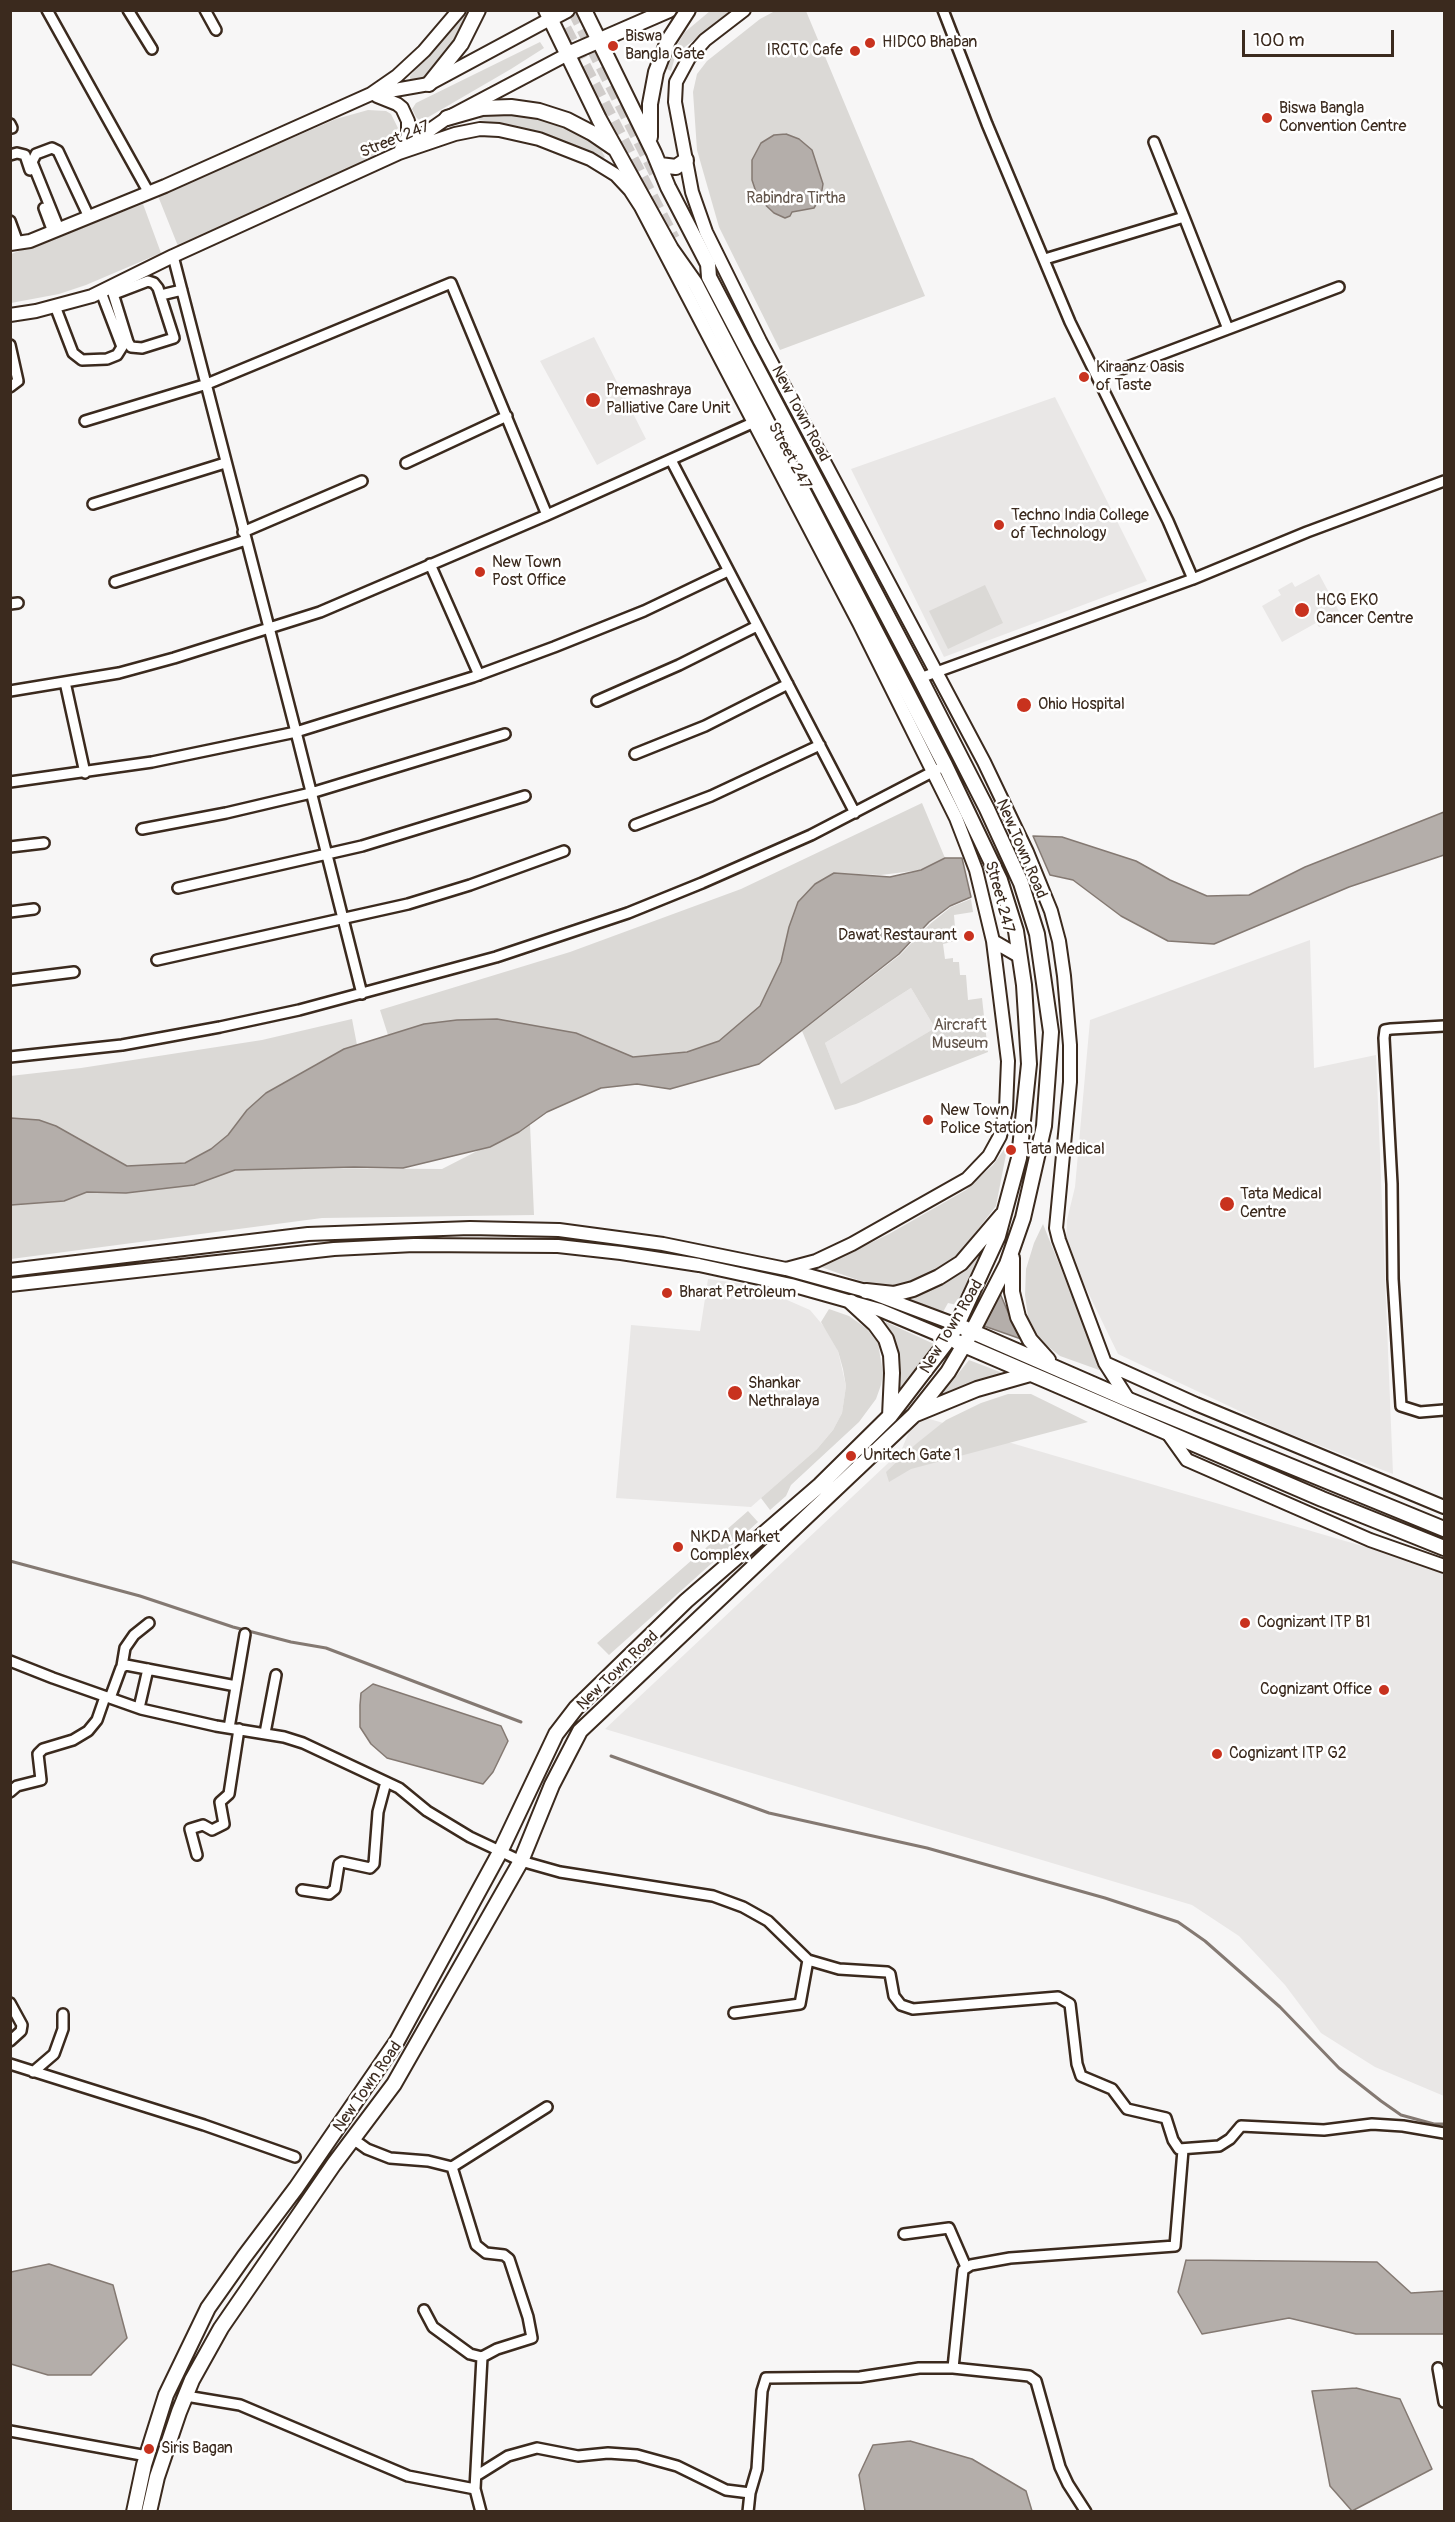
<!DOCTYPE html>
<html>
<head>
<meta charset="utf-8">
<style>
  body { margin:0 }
  #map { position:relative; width:1455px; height:2522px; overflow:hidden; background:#f7f6f6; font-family:Pangolin,sans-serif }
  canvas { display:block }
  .frame { position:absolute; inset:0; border:12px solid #3b2a1e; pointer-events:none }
  .scale { position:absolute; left:1242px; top:30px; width:152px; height:27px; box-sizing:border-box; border:3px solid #3b2a1e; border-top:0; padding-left:8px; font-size:18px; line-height:21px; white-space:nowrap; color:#3b2a1e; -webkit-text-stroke:4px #fff; paint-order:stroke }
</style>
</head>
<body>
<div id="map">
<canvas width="1455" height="2522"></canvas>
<div class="frame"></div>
<div class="scale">100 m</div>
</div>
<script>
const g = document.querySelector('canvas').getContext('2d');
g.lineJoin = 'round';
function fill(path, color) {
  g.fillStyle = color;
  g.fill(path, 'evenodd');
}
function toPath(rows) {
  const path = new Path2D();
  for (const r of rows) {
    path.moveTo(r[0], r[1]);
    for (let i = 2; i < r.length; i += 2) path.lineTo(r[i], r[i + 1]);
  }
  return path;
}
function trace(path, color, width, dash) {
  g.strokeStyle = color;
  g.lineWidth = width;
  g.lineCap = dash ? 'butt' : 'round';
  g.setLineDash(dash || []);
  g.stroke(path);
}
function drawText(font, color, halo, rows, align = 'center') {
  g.font = font + ' Pangolin,sans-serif';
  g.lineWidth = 5;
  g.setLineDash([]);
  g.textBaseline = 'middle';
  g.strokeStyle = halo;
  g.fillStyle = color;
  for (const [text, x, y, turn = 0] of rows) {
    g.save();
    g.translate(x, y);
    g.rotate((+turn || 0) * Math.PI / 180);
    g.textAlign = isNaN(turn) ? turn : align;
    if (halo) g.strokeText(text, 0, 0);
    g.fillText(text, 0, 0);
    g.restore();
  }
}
const built = toPath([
  [594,337,646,439,597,465,540,361],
  [1055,397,1147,581,944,657,851,469],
  [1319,574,1341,615,1319,627,1316,623,1282,642,1262,606,1281,595,1278,590,1292,582,1295,587],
  [1310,940,1314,1068,1376,1055,1393,1474,1280,1430,1118,1354,1066,1247,1067,1220,1075,1187,1090,1020],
  [911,988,935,1028,841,1085,825,1043],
  [708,1279,744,1284,762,1289,810,1310,832,1336,838,1351,846,1386,842,1413,833,1430,817,1449,751,1507,616,1498,631,1325,700,1331],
  [916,1415,1444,1570,1444,2096,1375,2067,1321,2033,1285,1985,1239,1936,1192,1905,605,1729,901,1451]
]);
const green = toPath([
  [466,11,474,11,465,29,429,73,421,81,410,81,410,76],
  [710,11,730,11,680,51,675,57,671,71,663,67,685,32],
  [775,11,806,11,925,296,780,350,719,227,697,150,693,92,697,74,707,61,760,19],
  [540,42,544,48,511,69,425,119,420,121,416,117,412,109,416,103],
  [368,110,386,111,391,114,398,128,373,158,178,246,158,196,336,119],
  [509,112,548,119,582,134,601,150,605,157,602,159,513,126,479,120,481,115,487,113],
  [143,204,161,253,86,285,59,294,11,303,11,254],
  [985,585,1003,623,948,649,929,611],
  [922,803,945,858,921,870,881,875,834,873,789,927,781,962,760,1007,719,1041,687,1052,633,1057,576,1033,497,1019,388,1035,380,1010,570,952,741,889],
  [971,899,973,912,954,915,956,941,943,944,945,959,953,958,953,962,959,962,960,975,966,975,968,1000,982,998,988,1052,856,1104,835,1110,802,1031,900,955,930,924,951,907],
  [911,988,935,1028,841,1084,825,1043],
  [352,1019,357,1045,316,1064,247,1110,228,1135,211,1149,185,1163,127,1166,91,1147,11,1118,10,1076,81,1068,262,1040],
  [530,1124,534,1215,322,1218,11,1259,11,1205,64,1201,87,1192,194,1185,235,1170,307,1168,442,1169],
  [1008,1144,996,1206,961,1251,940,1269,913,1281,891,1286,872,1285,821,1267,889,1234,966,1190,993,1165],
  [1043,1224,1102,1371,1060,1356,1041,1341,1028,1317,1025,1295,1026,1269,1034,1243],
  [980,1252,981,1255,957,1305,948,1303,943,1312,912,1301,909,1297,911,1294,948,1280,967,1266],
  [829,1309,849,1316,866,1328,878,1343,883,1373,881,1385,876,1399,859,1422,791,1485,786,1496,770,1510,761,1498,817,1449,833,1430,842,1413,846,1386,843,1369,838,1351,821,1322],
  [886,1322,934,1344,898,1393,900,1360,895,1344,885,1325],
  [969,1360,1013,1377,938,1399],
  [1008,1394,1031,1394,1088,1422,911,1469,889,1482,886,1472,916,1444,946,1420,981,1403],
  [748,1511,758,1522,609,1655,597,1643]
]);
const water = toPath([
  [786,134,799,139,812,150,823,184,821,196,814,208,792,212,790,216,785,218,774,213,758,198,752,180,752,160,761,143,774,135,786,134],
  [1444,812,1444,855,1349,887,1214,944,1168,941,1121,916,1073,880,1050,875,1033,836,1062,837,1136,861,1170,880,1207,896,1249,895,1305,867,1444,812],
  [945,858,962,858,971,897,950,906,929,922,899,954,759,1064,670,1089,637,1084,601,1088,547,1112,519,1132,490,1147,403,1168,354,1167,235,1170,194,1185,126,1193,87,1192,64,1201,11,1205,11,1118,39,1120,56,1126,127,1166,185,1163,211,1149,228,1135,247,1110,266,1093,344,1049,424,1024,457,1020,497,1019,576,1033,633,1057,687,1052,719,1041,760,1006,781,962,789,927,798,902,815,884,834,873,890,877,921,870,945,858],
  [999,1291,1013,1324,1024,1340,984,1326,999,1291],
  [373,1684,501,1726,508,1741,493,1772,483,1784,387,1758,371,1744,360,1727,360,1705,361,1693,373,1684],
  [1186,2260,1377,2262,1411,2293,1444,2291,1444,2334,1356,2334,1289,2318,1202,2334,1178,2292,1186,2260],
  [49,2264,113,2285,127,2338,91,2375,48,2375,11,2364,11,2272,49,2264],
  [1356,2388,1400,2399,1432,2469,1352,2511,1330,2486,1312,2391,1356,2388],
  [910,2441,972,2459,1026,2491,1032,2511,865,2511,859,2475,873,2445,910,2441]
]);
const stream = toPath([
  [10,1561,140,1596,233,1627,291,1642,326,1648,521,1722],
  [611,1756,769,1813,927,1848,1105,1898,1178,1922,1205,1941,1280,2007,1339,2068,1381,2101,1401,2115,1434,2124,1444,2124]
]);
const primaryTunnel = toPath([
  [555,10,673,239],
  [574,10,658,177]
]);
const street = toPath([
  [47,10,149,193],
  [128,10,152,49],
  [205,10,216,30],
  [943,10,987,124,1070,322,1168,521,1193,579],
  [10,124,12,128],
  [1154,142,1184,217],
  [10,155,17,153,25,155,30,170],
  [44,208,53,232],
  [10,221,18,243],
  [59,229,32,162,36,154,52,148,58,151,89,217],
  [173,256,296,732,362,994],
  [1045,259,1184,217,1228,329,1098,378],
  [111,287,128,342,131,347,142,348,174,338,158,288,154,283,148,281,114,294],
  [161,295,182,290],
  [55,306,73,353,82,360,107,359,117,355,122,347,101,292],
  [1228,329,1339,287],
  [10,345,18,381,10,387],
  [85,421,207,384,451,283,547,515],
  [671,460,855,813],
  [406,463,507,416],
  [93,504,225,463],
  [243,532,362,481],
  [430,564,479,675],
  [115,582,246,540],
  [10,604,18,603],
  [920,678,1193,579,1307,532,1444,481],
  [65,682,85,773],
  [10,691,119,673,174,658,320,612,547,515,759,420],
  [597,701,679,665,757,626],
  [635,754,705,726,788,684],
  [10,782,152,762,296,732,473,677,554,647,644,611,728,571],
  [635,825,711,796,820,745],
  [142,829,226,813,311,793,505,734],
  [10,847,44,843],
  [178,888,362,846,525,796],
  [10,912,34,909],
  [157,960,408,904,470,885,564,851],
  [10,980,74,972],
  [1444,1026,1391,1029,1385,1030,1384,1038,1392,1184,1393,1279,1401,1406,1420,1412,1444,1410],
  [10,1057,122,1045,220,1027,299,1010,496,957,628,913,702,883,811,835,938,769],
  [10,1661,53,1678,141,1709,216,1726,284,1737,303,1743,399,1788,427,1811,470,1837,521,1861,560,1872,713,1896,743,1907,768,1921,808,1960,839,1969,887,1972,890,1974,894,1996,901,2005,913,2009,1058,1997,1070,2004,1077,2064,1081,2076,1112,2089,1127,2109,1166,2118,1173,2140,1179,2149,1219,2146,1230,2139,1241,2126,1324,2130,1372,2124,1403,2126,1444,2133],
  [122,1666,125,1648,134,1635,149,1623],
  [110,1698,121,1668,126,1665,236,1686],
  [139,1708,148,1669],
  [229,1728,245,1634],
  [265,1733,276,1675],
  [10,1792,17,1786,41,1780,38,1754,43,1749,73,1740,88,1731,97,1720,105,1697],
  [197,1855,190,1829,203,1825,212,1830,224,1824,220,1802,229,1794,239,1729],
  [302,1890,329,1894,335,1889,339,1864,342,1862,370,1868,374,1864,378,1812,386,1782],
  [10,2003,22,2025,21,2031,10,2041],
  [734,2013,800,2004,808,1960],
  [10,2064,204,2125,295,2157],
  [33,2072,54,2054,63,2029,63,2014],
  [353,2139,367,2149,390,2158,428,2161,452,2167,476,2245,486,2253,504,2255,509,2259,528,2317,532,2338,497,2349,482,2357,475,2489,481,2512],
  [452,2167,547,2107],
  [904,2234,949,2228,966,2267],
  [424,2310,433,2327,470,2354,482,2357],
  [953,2368,963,2270,971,2265,1010,2258,1175,2246,1183,2150],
  [1438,2368,1444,2402],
  [186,2396,240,2405,408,2476,475,2489],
  [10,2431,147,2456],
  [476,2476,508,2456,537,2448,578,2456,608,2453,637,2455,677,2466,726,2490,750,2493],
  [748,2512,750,2493,757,2469,762,2391,766,2378,860,2377,919,2368,953,2368,1020,2375,1029,2376,1036,2381,1060,2467,1068,2484,1086,2512]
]);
const secondary = toPath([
  [744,10,705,40,689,58,676,82,675,102,692,192,706,232,760,341,984,762,1027,852,1051,911,1059,941,1064,976,1070,1045,1070,1082,1056,1228,1059,1240,1105,1363,1128,1399],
  [372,94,429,84,550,19],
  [377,96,397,104,402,108,408,121,408,136,401,149],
  [407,146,447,118,568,54],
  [10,244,30,241,165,186,371,94,397,76,424,51,459,10],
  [10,315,36,311,92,296,173,256,399,153,455,134,480,129,499,130,539,139,590,159,616,175,630,190,641,207,859,623,956,818,976,870,993,941,1008,1061,1006,1109,1000,1136,989,1156,967,1179,852,1244,816,1261,786,1269],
  [993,941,1019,956],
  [10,1270,308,1234,470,1228,559,1230,663,1244,786,1269,866,1291,957,1325],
  [10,1285,334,1249,414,1245,558,1246,621,1253,699,1265,791,1285,880,1310,949,1339],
  [1105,1363,1196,1404,1444,1507],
  [1167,1432,1187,1460,1370,1540,1444,1566]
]);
const primary = toPath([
  [550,19,567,10],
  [568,54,669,10],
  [429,84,461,44,478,10],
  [447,118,482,108,511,107,539,111,567,120,592,133,614,148],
  [650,137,650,104,656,72,668,41,688,10],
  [660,165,676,167,686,160],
  [1012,1258,1012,1292,1018,1317,1030,1340,1048,1360],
  [866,1291,894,1294,913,1289,939,1277,961,1263,1002,1215],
  [851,1302,875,1324,886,1339,891,1355,892,1373,890,1416],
  [964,1328,1129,1400,1444,1529],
  [957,1342,1322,1499,1444,1548],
  [916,1414,977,1389,1030,1374],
  [134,2512,144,2465,166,2395,208,2308,244,2257,296,2188,397,2041,500,1852,556,1734,576,1708,686,1601,820,1485,890,1416,949,1339,957,1325,998,1236,1019,1158,1029,1064,1024,985,1016,931,1000,880,945,765,695,283,671,249,599,119,546,10],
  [149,2512,157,2477,179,2412,192,2380,221,2328,334,2164,394,2084,521,1861,552,1785,580,1731,914,1415,948,1372,974,1328,1007,1264,1023,1218,1044,1126,1051,1032,1037,934,1021,883,987,809,920,678,709,277,708,264,668,187,654,153,584,10]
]);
const markers = [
  [870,43,6,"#c8321e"],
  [613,46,6,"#c8321e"],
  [855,51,6,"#c8321e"],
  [1267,118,6,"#c8321e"],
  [1084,377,6,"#c8321e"],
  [593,400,8,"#c8321e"],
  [999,525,6,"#c8321e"],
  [480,572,6,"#c8321e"],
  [1302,610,8,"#c8321e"],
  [1024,705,8,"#c8321e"],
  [969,936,6,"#c8321e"],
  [928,1120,6,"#c8321e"],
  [1011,1150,6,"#c8321e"],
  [1227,1204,8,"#c8321e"],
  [667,1293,6,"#c8321e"],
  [735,1393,8,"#c8321e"],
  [851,1456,6,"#c8321e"],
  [678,1547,6,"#c8321e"],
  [1245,1623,6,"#c8321e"],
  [1384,1690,6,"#c8321e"],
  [1217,1754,6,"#c8321e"],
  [149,2449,6,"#c8321e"]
];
const poiNames = [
  ["Biswa",625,37],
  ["Bangla Gate",625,55],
  ["HIDCO Bhaban",882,43],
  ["IRCTC Cafe",843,51,"right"],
  ["Biswa Bangla",1279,109],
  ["Convention Centre",1279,127],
  ["Kiraanz Oasis",1096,368],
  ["of Taste",1096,386],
  ["Premashraya",606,391],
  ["Palliative Care Unit",606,409],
  ["Techno India College",1011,516],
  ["of Technology",1011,534],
  ["New Town",492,563],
  ["Post Office",492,581],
  ["HCG EKO",1316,601],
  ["Cancer Centre",1316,619],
  ["Ohio Hospital",1038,705],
  ["Dawat Restaurant",957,936,"right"],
  ["New Town",940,1111],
  ["Police Station",940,1129],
  ["Tata Medical",1023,1150],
  ["Tata Medical",1240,1195],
  ["Centre",1240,1213],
  ["Bharat Petroleum",679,1293],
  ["Shankar",748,1384],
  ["Nethralaya",748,1402],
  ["Unitech Gate 1",863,1456],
  ["NKDA Market",690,1538],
  ["Complex",690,1556],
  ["Cognizant ITP B1",1257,1623],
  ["Cognizant Office",1372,1690,"right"],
  ["Cognizant ITP G2",1229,1754],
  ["Siris Bagan",161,2449]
];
const streetNames = [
  ["Street 247",395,140,-22],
  ["New Town Road",800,414,62],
  ["Street 247",789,456,62],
  ["New Town Road",1021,849,67],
  ["Street 247",999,897,75],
  ["New Town Road",952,1327,-59],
  ["New Town Road",618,1671,-44],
  ["New Town Road",368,2087,-55]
];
const parkNames = [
  ["Rabindra Tirtha",796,199],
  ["Aircraft",960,1026],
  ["Museum",960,1044]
];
fill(built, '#e9e7e6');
fill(green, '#dbd9d6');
fill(water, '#b4aeaa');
trace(water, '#847972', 1.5);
trace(stream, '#847972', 3);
trace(primaryTunnel, '#d1cdcb', 14, [14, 7]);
trace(street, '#3b2a1e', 14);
trace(secondary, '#3b2a1e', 16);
trace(primary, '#3b2a1e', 18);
trace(street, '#fff', 9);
trace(secondary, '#fff', 12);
trace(primary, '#fff', 14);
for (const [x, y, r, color] of markers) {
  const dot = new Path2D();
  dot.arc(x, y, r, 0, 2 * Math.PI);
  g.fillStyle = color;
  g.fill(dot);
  trace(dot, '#fff', 2);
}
drawText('16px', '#3b2a1e', '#fff', poiNames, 'left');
drawText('16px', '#3b2a1e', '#fff', streetNames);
drawText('16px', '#63564c', '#fff', parkNames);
</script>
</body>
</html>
